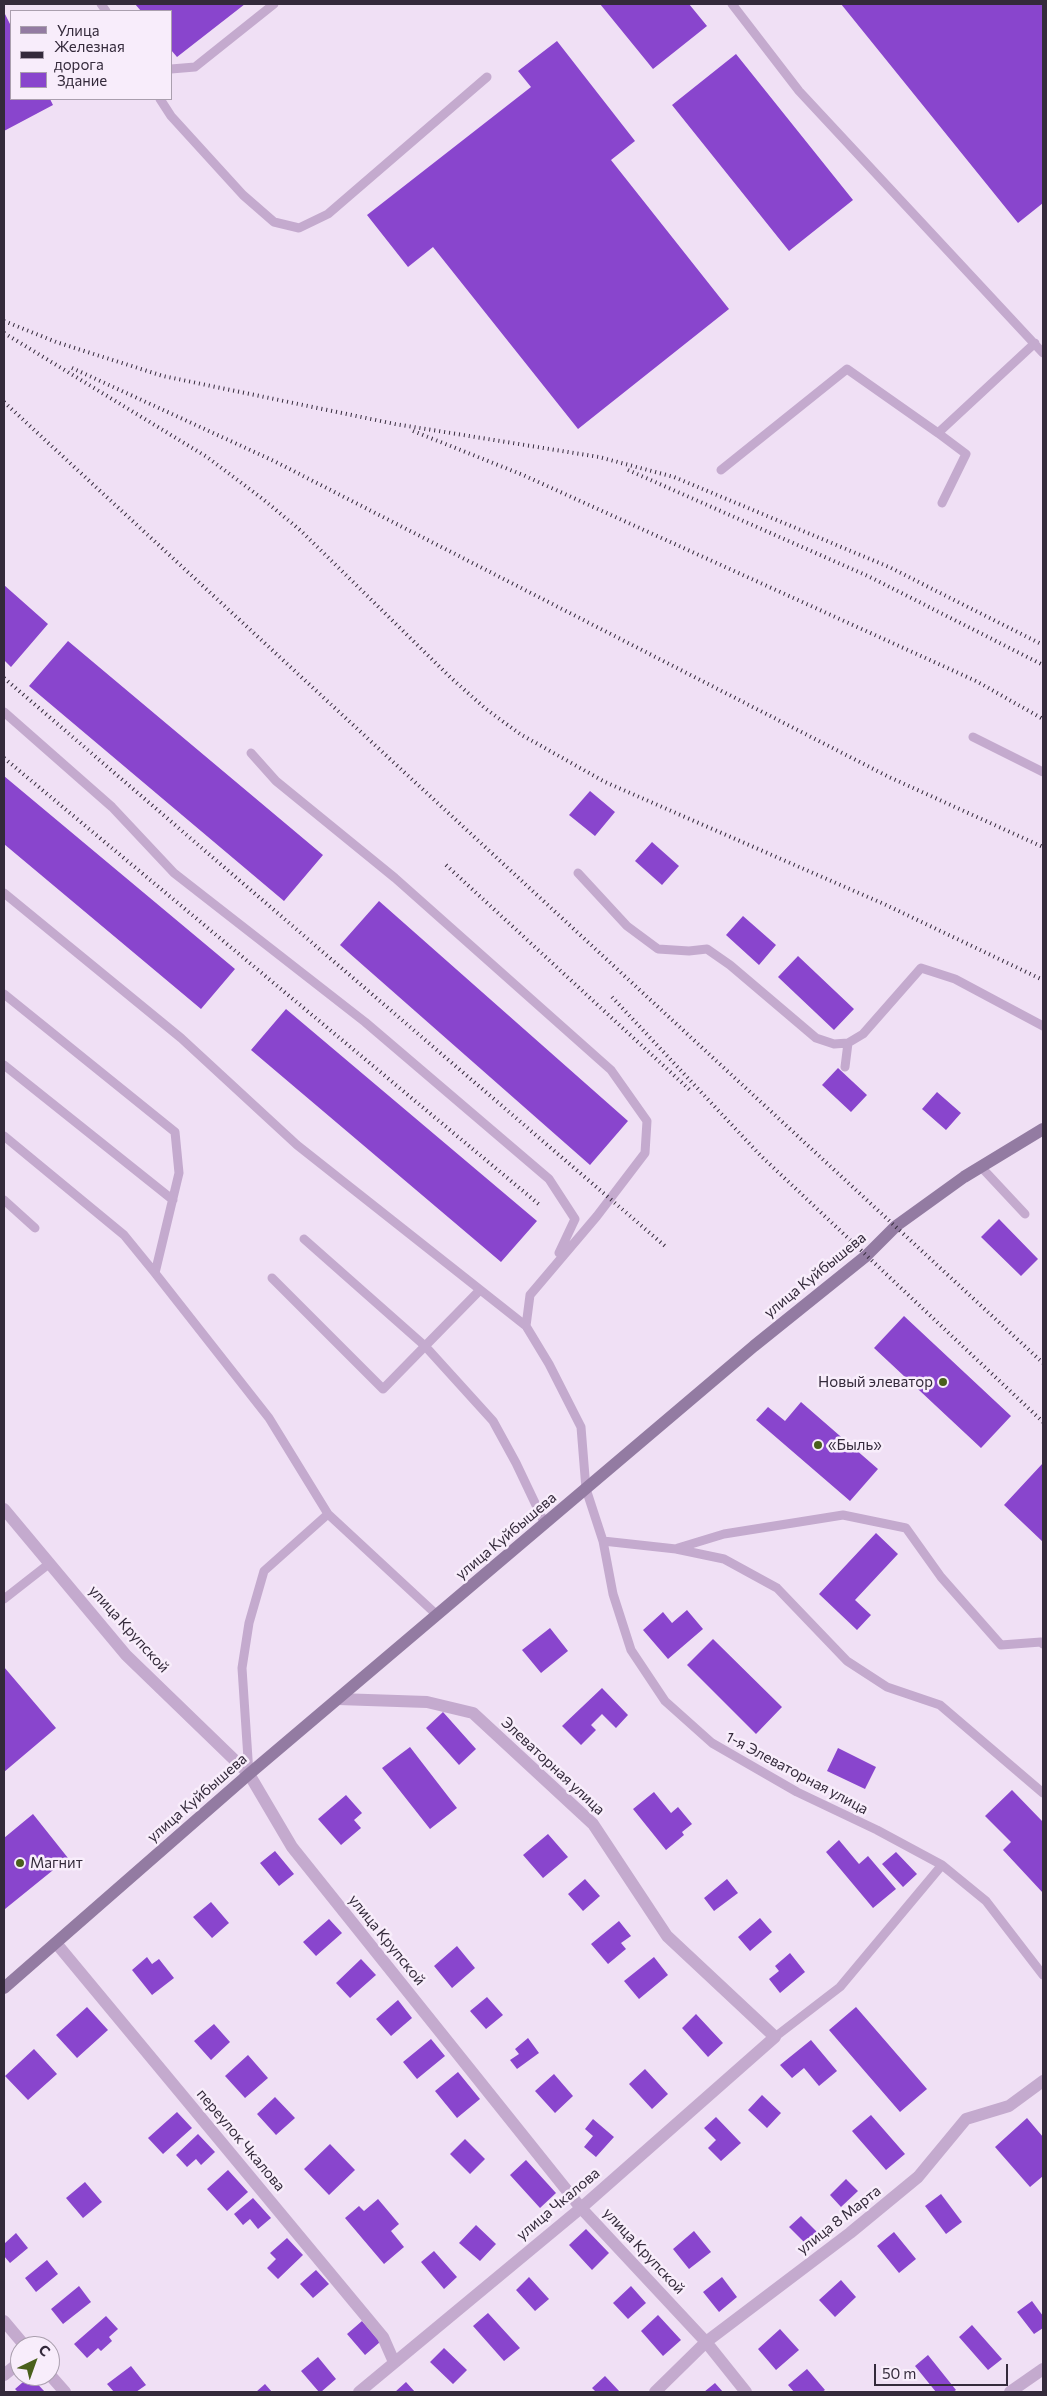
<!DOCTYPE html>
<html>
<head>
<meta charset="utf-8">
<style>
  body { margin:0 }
  #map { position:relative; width:1047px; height:2396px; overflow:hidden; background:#f0e0f5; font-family:Commissioner,sans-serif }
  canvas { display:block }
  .frame { position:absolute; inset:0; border:5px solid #342a3b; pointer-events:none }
  .legend { position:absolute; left:10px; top:10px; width:162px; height:90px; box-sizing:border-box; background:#f8edfb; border:1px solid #aa9fae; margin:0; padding:6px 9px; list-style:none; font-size:15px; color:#342a3b }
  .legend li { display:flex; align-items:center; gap:10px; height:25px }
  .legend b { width:25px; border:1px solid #aa9fae }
  .north { position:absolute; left:10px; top:2336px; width:50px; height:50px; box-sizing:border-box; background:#f8edfb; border:1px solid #aa9fae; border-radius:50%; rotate:42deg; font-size:14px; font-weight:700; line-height:20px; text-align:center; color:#342a3b }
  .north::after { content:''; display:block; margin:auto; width:18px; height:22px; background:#4a601c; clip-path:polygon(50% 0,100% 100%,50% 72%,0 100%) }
  .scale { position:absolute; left:874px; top:2364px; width:134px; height:22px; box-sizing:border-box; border:2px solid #342a3b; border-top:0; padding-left:6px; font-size:15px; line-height:18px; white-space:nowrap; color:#342a3b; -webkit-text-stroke:4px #f8edfb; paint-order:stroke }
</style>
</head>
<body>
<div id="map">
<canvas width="1047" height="2396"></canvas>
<div class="frame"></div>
<ul class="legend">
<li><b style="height:6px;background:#937ba2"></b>Улица</li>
<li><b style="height:6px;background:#342a3b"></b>Железная дорога</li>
<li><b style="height:14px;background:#8945cd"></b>Здание</li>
</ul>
<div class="north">С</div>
<div class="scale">50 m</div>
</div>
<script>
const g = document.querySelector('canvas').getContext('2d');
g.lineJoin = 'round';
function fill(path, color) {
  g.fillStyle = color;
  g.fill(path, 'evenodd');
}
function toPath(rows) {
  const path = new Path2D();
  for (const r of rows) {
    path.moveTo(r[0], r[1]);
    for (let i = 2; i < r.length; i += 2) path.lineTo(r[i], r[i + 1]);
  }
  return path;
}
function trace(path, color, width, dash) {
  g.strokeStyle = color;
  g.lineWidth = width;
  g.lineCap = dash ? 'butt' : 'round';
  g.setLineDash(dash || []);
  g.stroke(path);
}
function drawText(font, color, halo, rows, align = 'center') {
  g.font = font + ' Commissioner,sans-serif';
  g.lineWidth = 5;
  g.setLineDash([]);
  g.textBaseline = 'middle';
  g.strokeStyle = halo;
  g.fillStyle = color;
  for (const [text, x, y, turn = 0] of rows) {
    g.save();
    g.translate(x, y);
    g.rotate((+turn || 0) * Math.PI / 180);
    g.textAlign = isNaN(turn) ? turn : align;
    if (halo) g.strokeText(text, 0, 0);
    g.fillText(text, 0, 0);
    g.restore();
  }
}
const building = toPath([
  [135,4,245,4,177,57,171,50,171,11,141,11],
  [600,4,689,4,707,26,653,69],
  [841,4,1043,4,1043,203,1018,223],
  [4,12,11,26,11,99,50,99,53,105,4,131],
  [557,41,635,141,611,160,729,309,578,429,433,247,408,267,367,215,531,87,518,71],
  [736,54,853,200,789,251,672,105],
  [4,585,48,624,11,667,4,660],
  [68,641,323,855,284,901,29,686],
  [4,776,235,969,201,1009,4,844],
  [590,791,615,812,595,836,569,815],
  [652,842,679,866,662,885,635,861],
  [379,901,628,1121,590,1165,340,945],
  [743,916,776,945,759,965,726,935],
  [798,956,854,1009,834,1030,778,977],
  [286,1009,537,1221,501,1262,251,1050],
  [838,1068,867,1095,851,1112,822,1085],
  [937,1092,961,1113,946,1130,922,1109],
  [999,1219,1038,1259,1021,1276,981,1237],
  [904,1316,1011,1416,981,1448,874,1348],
  [801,1402,878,1469,850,1501,756,1420,768,1407,785,1421],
  [1043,1463,1043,1542,1004,1505],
  [876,1533,898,1554,855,1600,871,1615,857,1630,819,1594],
  [687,1610,703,1629,668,1659,643,1630,663,1612,672,1623],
  [550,1628,568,1651,541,1673,522,1650],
  [713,1639,782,1707,756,1734,687,1665],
  [4,1667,56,1728,4,1772],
  [602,1688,628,1715,616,1728,602,1714,591,1725,596,1730,581,1745,562,1726],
  [443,1712,476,1749,459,1765,426,1728],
  [410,1747,457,1808,430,1829,382,1768],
  [838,1748,876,1767,865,1789,827,1771],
  [1012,1790,1043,1822,1043,1893,1003,1850,1011,1842,985,1816],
  [654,1792,671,1813,678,1807,692,1824,682,1832,684,1835,666,1850,633,1809],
  [346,1795,362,1813,354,1820,361,1828,341,1845,318,1819],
  [33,1814,68,1858,5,1909,4,1838],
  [548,1834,568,1857,543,1878,523,1855],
  [839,1840,859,1864,868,1856,896,1889,873,1908,826,1852],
  [275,1851,294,1874,279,1886,260,1863],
  [896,1852,917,1874,903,1887,882,1864],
  [585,1879,600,1896,583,1911,568,1894],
  [727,1879,738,1893,714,1911,704,1898],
  [211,1902,229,1923,212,1938,193,1917],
  [760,1918,772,1932,750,1951,738,1937],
  [329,1919,342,1933,316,1956,303,1942],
  [619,1921,631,1936,621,1943,626,1949,608,1964,591,1944],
  [457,1946,475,1968,452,1988,434,1966],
  [790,1953,805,1972,780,1993,769,1979,779,1971,775,1966],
  [147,1957,152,1964,159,1959,174,1978,152,1995,132,1970],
  [654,1957,668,1975,639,1999,624,1981],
  [361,1959,376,1975,350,1998,336,1983],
  [487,1997,503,2015,486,2029,470,2011],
  [398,2000,412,2018,391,2036,376,2019],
  [87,2007,108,2030,77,2058,56,2035],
  [856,2007,927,2089,900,2112,829,2030],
  [696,2014,723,2043,708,2057,682,2028],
  [214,2024,230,2042,211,2060,194,2041],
  [528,2038,539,2053,517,2069,510,2060,519,2054,515,2049],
  [431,2039,445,2056,417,2079,403,2062],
  [811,2040,837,2071,819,2086,804,2068,792,2078,780,2065],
  [34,2049,57,2074,28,2100,5,2076],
  [248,2055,268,2078,245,2098,225,2076],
  [645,2069,668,2094,652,2109,629,2084],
  [458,2072,480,2099,457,2118,435,2091],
  [554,2074,573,2096,555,2113,535,2091],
  [762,2095,781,2113,767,2128,748,2110],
  [275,2097,295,2118,276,2135,257,2114],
  [177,2112,192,2128,163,2154,148,2138],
  [871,2115,905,2154,886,2170,852,2131],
  [716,2117,741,2143,721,2161,708,2148,716,2140,704,2128],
  [1027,2118,1043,2137,1043,2176,1030,2187,995,2147],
  [593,2119,614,2137,596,2157,584,2147,593,2136,585,2129],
  [198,2134,215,2152,201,2165,196,2159,187,2167,176,2155],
  [465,2139,485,2159,470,2174,450,2154],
  [330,2144,355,2170,329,2195,304,2169],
  [526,2160,556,2193,540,2208,510,2175],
  [228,2170,248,2192,227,2211,207,2189],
  [846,2179,858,2191,841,2207,830,2195],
  [85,2182,102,2202,83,2218,66,2198],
  [941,2194,962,2222,946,2234,925,2206],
  [253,2198,271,2218,258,2229,250,2219,243,2225,234,2214],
  [378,2199,399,2224,391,2231,404,2247,384,2264,345,2218,359,2206,364,2211],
  [801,2216,818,2233,806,2244,789,2227],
  [476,2225,496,2244,480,2261,459,2243],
  [586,2229,609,2253,592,2270,569,2245],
  [694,2231,711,2252,689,2269,673,2249],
  [894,2232,916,2259,899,2273,877,2246],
  [16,2233,28,2248,10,2263,4,2256,4,2244],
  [287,2238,303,2255,278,2279,267,2268,276,2259,270,2253],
  [434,2251,457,2277,444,2289,421,2262],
  [47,2260,58,2274,36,2292,25,2278],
  [316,2270,329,2284,313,2298,300,2284],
  [529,2277,549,2299,535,2311,516,2290],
  [722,2277,737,2297,719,2312,703,2292],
  [841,2280,856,2297,835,2317,819,2300],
  [79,2286,91,2302,63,2324,51,2309],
  [631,2286,646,2303,628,2319,613,2303],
  [1032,2301,1043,2316,1043,2328,1034,2334,1017,2312],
  [488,2313,520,2348,504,2361,473,2326],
  [658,2315,681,2340,663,2356,641,2331],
  [106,2316,118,2329,109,2337,112,2341,101,2351,98,2348,87,2358,74,2344],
  [362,2321,380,2342,365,2355,347,2334],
  [972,2325,1002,2359,988,2370,959,2337],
  [780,2329,799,2350,776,2370,758,2349],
  [444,2348,467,2370,453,2384,430,2362],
  [928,2355,956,2390,953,2392,936,2392,915,2366],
  [318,2357,336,2379,321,2392,319,2392,301,2371],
  [131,2366,146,2385,136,2392,114,2392,107,2384],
  [807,2369,825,2390,822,2392,794,2392,788,2385],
  [30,2376,45,2392,18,2392,15,2389],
  [605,2376,620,2392,596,2392,592,2388],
  [406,2382,415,2392,395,2392],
  [715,2383,723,2392,704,2392],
  [265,2384,272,2392,256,2392]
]);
const lane = toPath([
  [101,4,106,11],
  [732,4,799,91,1043,353],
  [171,69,195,67,274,4],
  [160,99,171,116,243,195,274,222,299,228,328,214,487,77],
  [938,433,966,454,942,503],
  [721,470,847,369,938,433,1035,343],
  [4,712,112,807,174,873,365,1022,549,1179,575,1219,559,1253],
  [973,737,1043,772],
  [251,753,276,781,395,878,611,1070,647,1121,645,1153,597,1216,530,1295,526,1326,549,1364,581,1427,586,1489,603,1541,613,1594,631,1650,665,1701,712,1743,797,1792,877,1830,942,1865,986,1901,1043,1975],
  [578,873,627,926,658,949,689,951,707,949,730,965,816,1038,834,1044,848,1043,863,1034,921,968,955,979,1043,1026],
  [4,893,181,1038,297,1145,526,1326],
  [4,994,175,1132,179,1173,155,1273,269,1418,328,1514,437,1615],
  [4,1065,173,1200],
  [845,1067,848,1043],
  [4,1136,124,1235,155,1273],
  [982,1168,1025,1214],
  [4,1200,35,1228],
  [304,1239,425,1346,493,1421,516,1463,545,1524],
  [272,1278,383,1389,480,1290],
  [603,1541,676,1549,724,1559,777,1588,847,1661,887,1687,940,1705,1043,1793],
  [678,1548,724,1534,843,1515,906,1528,941,1577,1001,1645,1041,1642,1043,1644],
  [4,1599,50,1563],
  [249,1774,242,1668,249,1623,264,1571,328,1514],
  [775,2037,840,1987,942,1865]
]);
const street = toPath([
  [4,1509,126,1655,249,1774,292,1847,581,2208,706,2342,746,2392],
  [338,1699,427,1702,473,1713,593,1824,667,1936,775,2037,581,2208,359,2392],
  [56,1943,383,2337,394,2362],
  [4,2321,25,2346],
  [4,2375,20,2362],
  [50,2375,65,2392],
  [655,2392,706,2342,850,2233,918,2177,966,2119,1009,2106,1043,2081],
  [1010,2392,1043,2369]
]);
const secondary = toPath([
  [4,1988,249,1774,754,1346,866,1256,896,1226,964,1177,1043,1129]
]);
const rail = toPath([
  [4,321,56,342,163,376,395,424,599,457,674,477,889,567,1043,645],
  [4,333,207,457,264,500,300,530,450,677,486,709,520,734,605,782,884,904,1043,980],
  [72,368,274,461,889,777,1043,847],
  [4,402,1043,1363],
  [413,431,523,475,976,681,1043,719],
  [628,470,870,577,1043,665],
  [4,678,665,1246],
  [4,758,541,1206],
  [446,865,692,1092],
  [612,997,760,1155,1043,1422]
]);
const markers = [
  [943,1382,5,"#4a601c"],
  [818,1445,5,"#4a601c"],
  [20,1863,5,"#4a601c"]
];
const streetNames = [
  ["улица Куйбышева",815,1275,-39],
  ["улица Куйбышева",506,1536,-40],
  ["улица Крупской",129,1629,48],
  ["Элеваторная улица",553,1766,43],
  ["1-я Элеваторная улица",797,1773,28],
  ["улица Куйбышева",197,1798,-41],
  ["улица Крупской",387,1940,51],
  ["переулок Чкалова",241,2140,50],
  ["улица Чкалова",558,2204,-40],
  ["улица 8 Марта",839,2220,-38],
  ["улица Крупской",644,2251,47]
];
const poiNames = [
  ["Новый элеватор",933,1382,"right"],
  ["«Быль»",828,1445],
  ["Магнит",30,1863]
];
fill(building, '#8945cd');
trace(lane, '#c4aace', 9);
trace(street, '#c4aace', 12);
trace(secondary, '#937ba2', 12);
trace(rail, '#342a3b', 4, [1, 4]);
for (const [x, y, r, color] of markers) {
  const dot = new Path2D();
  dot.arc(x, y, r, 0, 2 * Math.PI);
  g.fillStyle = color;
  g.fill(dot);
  trace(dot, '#f8edfb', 2);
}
drawText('15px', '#342a3b', '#f8edfb', streetNames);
drawText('15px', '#342a3b', '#f8edfb', poiNames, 'left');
</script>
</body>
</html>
